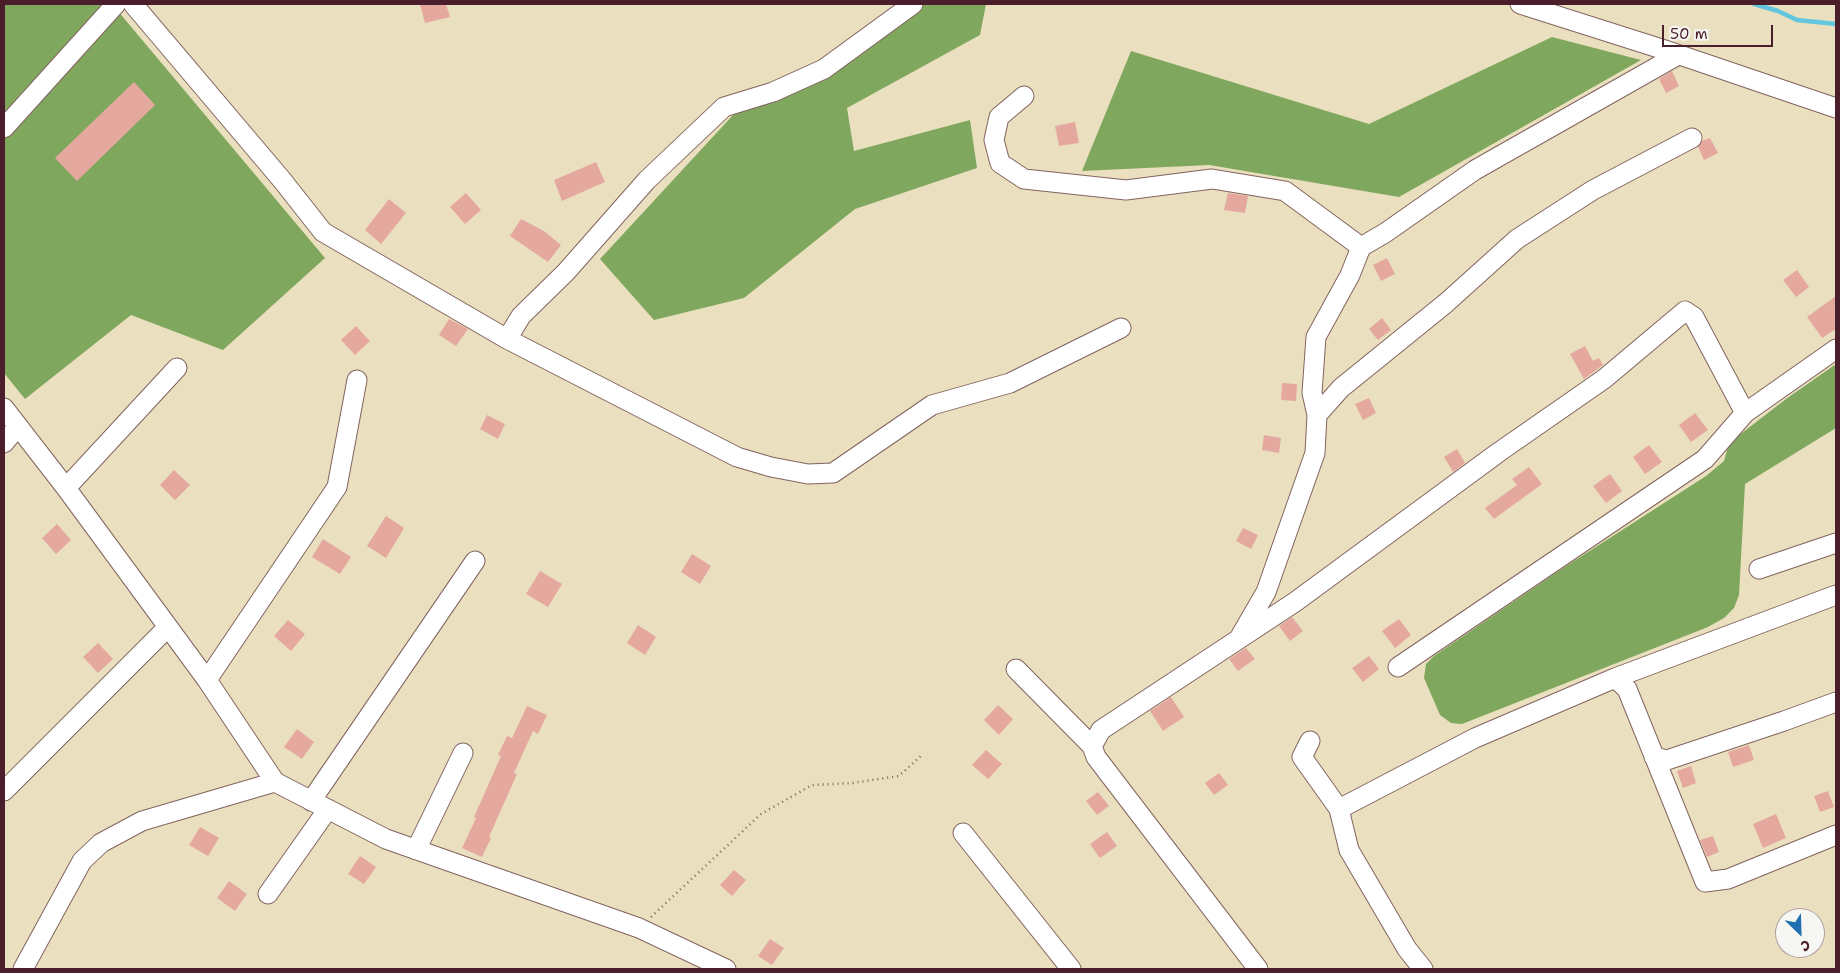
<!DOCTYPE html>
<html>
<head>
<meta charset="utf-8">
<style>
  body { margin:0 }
  #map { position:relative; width:1840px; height:973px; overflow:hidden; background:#eae0bf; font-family:"Shantell Sans",sans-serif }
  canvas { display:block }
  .frame { position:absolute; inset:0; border:5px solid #4a1f2b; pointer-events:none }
  .north { position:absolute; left:1775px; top:908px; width:50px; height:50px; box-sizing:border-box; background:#f6f6f2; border:1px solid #b1a0a2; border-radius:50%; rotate:156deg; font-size:14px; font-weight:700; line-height:20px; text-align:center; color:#4a1f2b }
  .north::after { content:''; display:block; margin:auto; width:18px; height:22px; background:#1f6fb2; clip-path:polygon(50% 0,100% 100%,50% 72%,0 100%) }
  .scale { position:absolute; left:1662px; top:25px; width:111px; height:22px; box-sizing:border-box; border:2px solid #4a1f2b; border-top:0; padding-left:6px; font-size:15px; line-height:18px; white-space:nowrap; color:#4a1f2b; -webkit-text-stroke:4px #f6f6f2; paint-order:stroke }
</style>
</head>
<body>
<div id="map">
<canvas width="1840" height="973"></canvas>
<div class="frame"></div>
<div class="north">С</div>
<div class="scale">50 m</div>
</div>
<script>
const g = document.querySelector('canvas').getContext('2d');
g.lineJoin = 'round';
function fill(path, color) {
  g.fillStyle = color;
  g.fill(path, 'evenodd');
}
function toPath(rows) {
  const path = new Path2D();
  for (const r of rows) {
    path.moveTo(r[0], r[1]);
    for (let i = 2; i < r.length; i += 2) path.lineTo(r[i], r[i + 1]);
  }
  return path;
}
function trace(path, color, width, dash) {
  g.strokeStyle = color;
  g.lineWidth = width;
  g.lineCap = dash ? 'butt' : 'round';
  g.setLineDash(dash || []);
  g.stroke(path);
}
const forest = toPath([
  [4,4,112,4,325,258,223,350,131,315,25,399,4,373],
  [923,4,986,4,980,35,847,108,854,151,970,120,977,168,855,209,744,298,654,320,600,259,734,114,822,75],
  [1552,37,1641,60,1399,197,1209,165,1082,171,1131,51,1369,124],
  [1836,364,1836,428,1745,484,1739,595,1734,608,1724,618,1708,627,1462,724,1451,723,1440,715,1424,678,1426,664,1434,656,1560,570,1706,476,1724,461,1729,443,1786,399]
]);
const stream = toPath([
  [1754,4,1778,11,1797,20,1836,24]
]);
const building = toPath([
  [420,4,446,4,450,17,425,23],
  [1672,71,1679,86,1666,93,1659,79],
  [134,82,155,105,77,181,55,158],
  [1075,122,1079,143,1059,146,1055,126],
  [1710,138,1718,153,1704,160,1698,147,1702,141],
  [596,162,605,182,562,201,554,180],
  [466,193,481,210,465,224,450,207],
  [1228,193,1248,196,1245,213,1224,210],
  [389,199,406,213,381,244,365,230],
  [521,219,544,231,561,245,548,262,510,236],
  [1387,258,1395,274,1381,281,1373,265],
  [1797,270,1809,287,1796,297,1783,280],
  [1836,296,1836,329,1822,338,1807,317],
  [1382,318,1391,330,1378,340,1369,329],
  [449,319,468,329,456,346,439,335],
  [356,326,370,341,355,355,341,340],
  [1585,346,1593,361,1599,358,1603,365,1584,379,1570,354],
  [1282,383,1297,384,1296,401,1281,400],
  [1369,398,1376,413,1363,420,1355,404],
  [1695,413,1708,430,1691,442,1679,425],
  [487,415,505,424,498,439,480,429],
  [1264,435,1281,438,1279,453,1262,450],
  [1649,445,1662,462,1645,474,1633,457],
  [1457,449,1465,463,1453,472,1444,457],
  [1529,467,1542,484,1494,519,1485,508,1517,485,1512,479],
  [174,470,190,485,175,500,160,485],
  [1610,474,1622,491,1606,503,1593,486],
  [386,516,404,528,386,558,367,546],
  [57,524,71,540,56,554,42,538],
  [1243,528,1258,535,1251,549,1236,541],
  [323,539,351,557,340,574,312,557],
  [692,554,711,566,700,584,681,572],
  [540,571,562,584,548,607,526,594],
  [1292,617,1303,631,1290,641,1279,626],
  [1399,619,1411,635,1395,648,1382,631],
  [288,620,305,634,291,651,274,636],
  [638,625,656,637,645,655,627,643],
  [98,643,113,659,98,673,83,657],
  [1246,648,1255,659,1238,671,1229,659],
  [1369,656,1379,669,1363,682,1352,668],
  [1171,697,1184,717,1163,731,1150,711],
  [998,705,1013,719,999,735,984,720],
  [527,706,547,715,538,734,533,731,514,773,517,774,489,837,491,838,482,857,462,848,476,818,474,817,501,756,498,755,507,736,512,738],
  [297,729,314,742,302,759,284,747],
  [1749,745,1754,760,1733,767,1728,752],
  [986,750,1002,764,988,779,972,765],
  [1691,766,1696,783,1683,788,1677,771],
  [1219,773,1228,785,1214,795,1205,783],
  [1828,791,1834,807,1820,812,1814,796],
  [1098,792,1109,806,1097,815,1086,801],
  [1776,814,1786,838,1763,848,1753,824],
  [200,827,219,838,208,856,189,845],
  [1107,832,1117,846,1100,858,1090,844],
  [1713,836,1719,852,1707,857,1700,840],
  [360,856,376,867,364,884,348,874],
  [734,870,746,880,732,896,720,885],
  [229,881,247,894,235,911,217,898],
  [770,939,784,948,772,965,758,956]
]);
const path = toPath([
  [651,917,761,814,812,785,852,783,899,776,923,754]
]);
const minor = toPath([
  [133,4,282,180,323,232,507,339,737,457,771,467,808,474,833,473,932,405,1010,383,1121,328],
  [1520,4,1668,51,1836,108],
  [1024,96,999,117,994,140,1000,163,1024,179,1126,190,1212,179,1285,191,1361,247],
  [4,128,116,4],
  [507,339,521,316,566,272,647,180,724,107,773,92,824,69,913,4],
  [4,408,66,488,207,680,275,782,386,839,639,928,726,969],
  [1317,415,1341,388,1446,303,1517,239,1593,190,1692,138],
  [4,443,18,426],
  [66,488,177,368],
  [1759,569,1836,543],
  [1241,635,1266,592,1315,453,1317,415,1312,393,1316,337,1350,275,1361,247,1385,233,1475,170,1678,55],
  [1398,667,1705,459,1745,413,1836,349],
  [1016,669,1092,746],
  [1615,678,1627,689,1705,882,1728,879,1836,835],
  [207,680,337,487,357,380],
  [1310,741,1302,757,1339,809,1349,850,1407,949,1423,969],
  [1654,757,1667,760,1784,721,1836,702],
  [4,791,167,628],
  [311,801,475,561],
  [1339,809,1475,738,1615,678,1836,595],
  [963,833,1071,969],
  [416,850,463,753],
  [268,894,328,809],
  [23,969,82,861,101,843,142,821,275,782],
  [1258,969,1096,757,1092,746,1101,730,1295,602,1499,452,1604,379,1685,311,1694,317,1745,413]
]);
fill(forest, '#80a75e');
trace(stream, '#62c6df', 4.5);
fill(building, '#e5a89f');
trace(minor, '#82635f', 21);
trace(path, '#82635f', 2.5, [1, 4]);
trace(minor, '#fff', 19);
</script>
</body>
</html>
